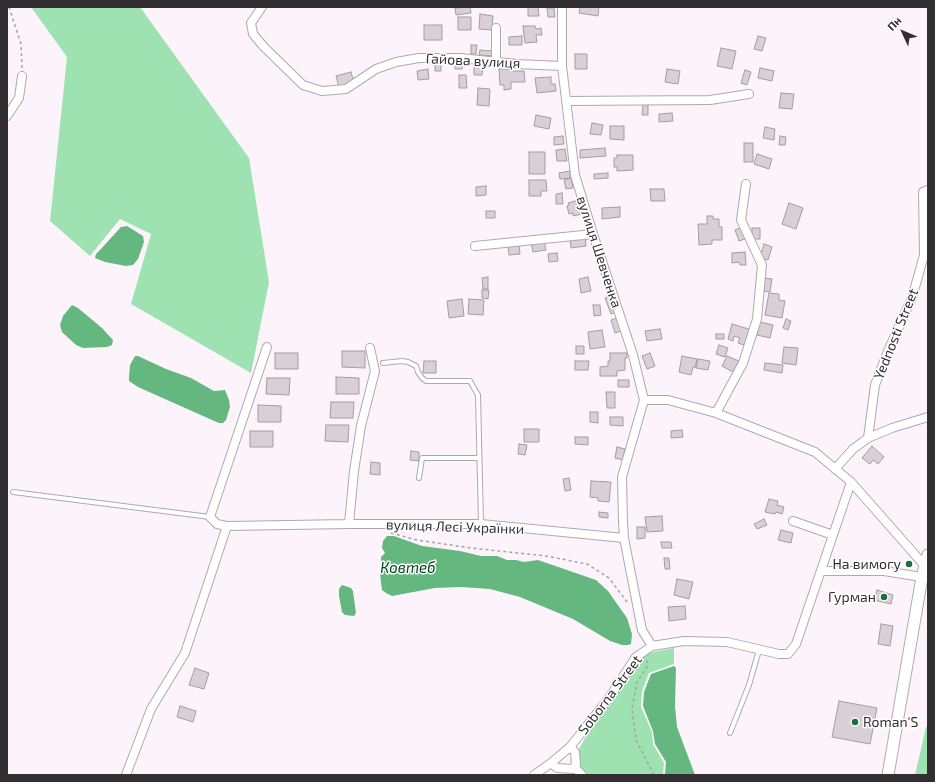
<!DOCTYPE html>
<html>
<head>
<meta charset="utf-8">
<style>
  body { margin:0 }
  #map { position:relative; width:935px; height:782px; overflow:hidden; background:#fdf4fb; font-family:"Exo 2",sans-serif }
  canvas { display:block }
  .frame { position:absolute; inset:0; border:8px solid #322e31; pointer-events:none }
  .north { position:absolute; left:883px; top:12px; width:40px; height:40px; -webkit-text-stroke:3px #fff; paint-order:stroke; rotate:314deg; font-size:11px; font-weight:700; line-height:16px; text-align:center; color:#322e31 }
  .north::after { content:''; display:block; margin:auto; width:14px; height:18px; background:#322e31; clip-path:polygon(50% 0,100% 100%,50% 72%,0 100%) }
</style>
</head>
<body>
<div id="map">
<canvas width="935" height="782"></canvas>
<div class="frame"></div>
<div class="north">Пн</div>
</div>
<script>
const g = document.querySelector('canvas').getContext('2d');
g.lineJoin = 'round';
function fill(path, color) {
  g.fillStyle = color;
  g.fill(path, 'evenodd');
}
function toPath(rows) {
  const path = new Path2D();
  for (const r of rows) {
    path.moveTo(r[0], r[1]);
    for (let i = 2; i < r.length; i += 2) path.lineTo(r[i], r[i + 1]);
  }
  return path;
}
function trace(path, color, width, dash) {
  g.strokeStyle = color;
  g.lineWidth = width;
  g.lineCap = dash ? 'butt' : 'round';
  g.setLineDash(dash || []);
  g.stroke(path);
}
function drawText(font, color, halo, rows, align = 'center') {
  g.font = font + ' "Exo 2",sans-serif';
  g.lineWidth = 3;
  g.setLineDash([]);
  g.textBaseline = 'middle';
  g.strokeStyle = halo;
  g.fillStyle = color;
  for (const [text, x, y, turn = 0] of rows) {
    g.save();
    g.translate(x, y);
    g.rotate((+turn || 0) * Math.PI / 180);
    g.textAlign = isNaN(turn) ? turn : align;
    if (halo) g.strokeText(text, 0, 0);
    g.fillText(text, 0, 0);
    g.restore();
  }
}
const green = toPath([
  [31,7,140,7,249,158,269,282,251,373,131,304,151,234,120,219,90,256,50,221,67,57],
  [674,648,674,664,649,673,642,691,641,707,652,732,653,744,664,763,663,775,586,775,579,768,578,751,585,738,641,659,648,653],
  [926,727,928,727,928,775,915,775]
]);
const water = toPath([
  [127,226,143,236,144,242,138,259,133,265,126,266,105,262,95,258,96,254,100,250,121,227],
  [72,305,78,308,102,328,113,340,112,345,107,347,83,348,76,345,62,332,60,325,63,316],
  [135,356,138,356,166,369,191,378,214,391,225,390,229,400,230,407,226,420,223,423,219,423,212,420,138,387,129,381,129,377,130,365],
  [387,536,394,536,422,546,460,551,481,556,497,556,507,560,516,560,524,562,538,560,596,580,608,591,627,618,632,634,631,644,628,645,622,645,610,641,573,619,520,597,490,589,461,587,435,588,392,596,386,593,382,590,380,574,383,570,381,561,381,557,385,553,382,548,383,541],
  [342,585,351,588,353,591,356,613,354,616,345,615,342,612,339,596,339,589],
  [674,666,676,668,675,706,677,727,695,775,665,775,666,762,655,744,653,731,643,706,644,692,651,674]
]);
const building = toPath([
  [470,7,471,13,456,15,455,8,470,7],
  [528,7,538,7,539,16,528,16,528,7],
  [580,7,599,7,598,16,579,13,580,7],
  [547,8,554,8,555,17,548,17,547,8],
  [480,14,493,16,492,30,479,29,480,14],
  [458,17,471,17,471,30,458,30,458,17],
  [424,25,442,25,442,40,424,40,424,25],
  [523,26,535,26,536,29,541,28,542,35,536,35,537,42,525,43,523,26],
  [522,36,522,45,509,45,509,37,522,36],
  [758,36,766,38,762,51,754,49,758,36],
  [471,45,477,45,476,54,471,54,471,45],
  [721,48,736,51,732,69,717,66,721,48],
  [480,50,493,51,493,56,479,55,480,50],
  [575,54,587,54,587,69,575,69,575,54],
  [435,60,441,60,441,71,435,71,435,60],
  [455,61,462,61,462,69,455,69,455,61],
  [474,62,483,62,482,75,474,75,474,62],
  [760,68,774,71,772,81,758,78,760,68],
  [428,69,429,79,418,80,417,71,428,69],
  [499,69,512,69,512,71,524,71,525,82,511,82,511,89,504,90,504,85,500,85,499,69],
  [667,69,680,71,678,84,665,82,667,69],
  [745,70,751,72,747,85,741,83,745,70],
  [351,72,354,83,339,87,336,76,351,72],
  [459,75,466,75,467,88,459,88,459,75],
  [551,77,551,84,555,84,556,91,537,93,535,78,551,77],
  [478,88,490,89,489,106,477,105,478,88],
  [781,93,794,94,792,109,779,108,781,93],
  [643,104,648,104,648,115,642,115,643,104],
  [672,113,673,121,659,122,659,114,672,113],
  [536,115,551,118,549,129,534,126,536,115],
  [592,123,603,125,601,135,590,134,592,123],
  [610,126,624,126,624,140,610,139,610,126],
  [765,127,775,129,774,140,763,138,765,127],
  [563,136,564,144,554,145,554,137,563,136],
  [780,136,786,137,785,145,779,145,780,136],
  [744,143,753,143,753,162,744,162,744,143],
  [605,148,606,156,580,158,580,150,605,148],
  [565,149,567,161,557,161,556,150,565,149],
  [529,152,545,152,545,174,529,174,529,152],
  [757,154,772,159,769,169,754,164,757,154],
  [617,155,633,155,633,170,617,171,617,167,614,167,614,158,617,158,617,155],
  [570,171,570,178,560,179,559,173,570,171],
  [608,173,608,178,594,179,594,174,608,173],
  [571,178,573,188,566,189,564,180,571,178],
  [529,180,546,180,547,191,541,191,541,196,529,196,529,180],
  [486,186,486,195,476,196,476,187,486,186],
  [650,189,664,189,665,201,651,201,650,189],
  [562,193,563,204,556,204,556,194,562,193],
  [578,200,582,214,573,216,573,213,569,214,567,206,569,205,568,203,578,200],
  [789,203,803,208,796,229,782,224,789,203],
  [620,207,620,217,602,219,602,208,620,207],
  [486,211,495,211,495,218,486,218,486,211],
  [707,216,713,216,713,219,719,219,719,227,722,227,722,240,712,240,712,244,699,245,698,224,707,224,707,216],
  [742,227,745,239,739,241,735,230,742,227],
  [752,228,760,228,760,239,752,239,752,228],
  [585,237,586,246,571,248,570,239,585,237],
  [544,240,546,250,533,252,531,242,544,240],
  [764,244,772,247,768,260,760,258,764,244],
  [519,245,520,254,509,255,508,246,519,245],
  [745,252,746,265,740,265,739,262,732,263,732,253,745,252],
  [557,253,558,261,549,262,548,254,557,253],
  [488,277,488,289,483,289,482,278,488,277],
  [588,277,591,291,581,293,579,279,588,277],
  [764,278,772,279,770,292,762,291,764,278],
  [482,290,489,290,488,299,482,298,482,290],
  [769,293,779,294,779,300,785,301,782,318,765,315,769,293],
  [610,296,616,312,611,314,605,298,610,296],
  [462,299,464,316,449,318,447,301,462,299],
  [469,299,484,300,483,315,468,314,469,299],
  [593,305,600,305,601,315,594,316,593,305],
  [617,318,621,331,615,333,611,320,617,318],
  [786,319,791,321,788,330,783,328,786,319],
  [760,322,773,325,770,338,757,335,760,322],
  [732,324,752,330,747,346,738,343,740,338,734,336,733,341,728,339,732,324],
  [660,329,662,339,647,341,645,331,660,329],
  [602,330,605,347,590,349,588,332,602,330],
  [716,334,724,334,724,339,716,339,716,334],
  [719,345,728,348,725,357,716,354,719,345],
  [576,346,584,346,584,354,576,354,576,346],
  [784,347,798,348,796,365,782,363,784,347],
  [342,351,365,351,365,368,342,367,342,351],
  [275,353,298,353,298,369,275,369,275,353],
  [610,353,627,353,627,358,625,358,625,370,617,371,617,376,600,376,600,367,608,366,608,361,610,361,610,353],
  [650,353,655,366,647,369,642,356,650,353],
  [682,356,697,359,695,368,693,367,691,375,679,372,682,356],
  [727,356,739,361,733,372,722,366,727,356],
  [698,359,710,361,708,370,696,368,698,359],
  [424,361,436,361,436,373,423,373,424,361],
  [575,361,589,361,588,370,575,370,575,361],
  [765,363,783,365,782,373,764,370,765,363],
  [336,377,359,378,359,394,336,394,336,377],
  [267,378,290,378,289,395,266,394,267,378],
  [618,380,629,380,629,387,618,387,618,380],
  [606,392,615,392,615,408,607,408,606,392],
  [331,402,354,402,353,418,330,418,331,402],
  [258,405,281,406,281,422,258,422,258,405],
  [590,412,598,412,598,423,590,422,590,412],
  [610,417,623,417,623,426,610,425,610,417],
  [326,425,349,425,348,442,325,441,326,425],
  [524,429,539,429,539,442,524,442,524,429],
  [682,430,683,437,671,438,671,431,682,430],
  [250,431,273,431,273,447,250,447,250,431],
  [575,437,588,437,588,445,575,444,575,437],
  [519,444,527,445,525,455,518,454,519,444],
  [872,446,884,457,878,464,873,460,870,464,862,458,872,446],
  [617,447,625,449,623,460,615,458,617,447],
  [411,451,419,452,419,461,410,460,411,451],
  [371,462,380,463,380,475,370,474,371,462],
  [569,478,571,490,565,491,563,479,569,478],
  [591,481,611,482,609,502,598,501,598,498,590,497,591,481],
  [769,499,778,501,777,505,784,507,782,514,776,512,775,514,765,512,769,499],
  [599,512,608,513,608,518,599,517,599,512],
  [662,516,663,531,647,532,645,517,662,516],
  [764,519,767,525,757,529,754,524,764,519],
  [637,527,645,527,645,538,637,539,637,527],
  [781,530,793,533,791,543,778,540,781,530],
  [661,542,671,542,672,548,662,548,661,542],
  [664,558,669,558,670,569,665,569,664,558],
  [677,579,693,582,689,599,674,595,677,579],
  [877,590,893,595,891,604,874,600,877,590],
  [685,606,686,619,669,621,668,607,685,606],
  [881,624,893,626,890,646,878,644,881,624],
  [195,668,209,673,204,689,189,685,195,668],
  [839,701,877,708,870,744,832,737,839,701],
  [180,706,196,711,193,722,177,717,180,706]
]);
const path = toPath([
  [9,7,21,44,22,68],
  [391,533,417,540,471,548,546,556,587,564,609,578,627,602],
  [647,660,647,667,637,682,632,709,636,740,654,775]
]);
const service = toPath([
  [383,363,402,361,408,362,416,366,418,372,422,378,426,381,470,381,478,395,481,524],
  [419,478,422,458,479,458],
  [13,492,210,517],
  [730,733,749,685,759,650]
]);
const minor = toPath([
  [262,7,251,23,253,34,264,47,303,85,322,91,346,89,376,69,396,62,419,58,461,58,516,64,562,66],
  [562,7,562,66,575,175,593,234,633,355,644,400,668,400,716,413,815,452,851,482,925,566],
  [496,62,496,28],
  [566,101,710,100,749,94],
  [7,116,19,98,22,76],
  [475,246,593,234],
  [267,347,210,517,217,524,227,526,349,524,481,524,624,538],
  [644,400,622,477,623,522,624,538,642,630,652,646],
  [716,413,743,363,757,319,762,265,741,220,746,184],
  [868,438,892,428,928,417],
  [835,469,853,449,868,438,875,385,888,351,912,298,924,255,923,192,928,190],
  [793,521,833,535],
  [349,524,354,471,361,426,375,371,370,348],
  [821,571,884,571,922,577],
  [551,763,557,768,572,769,576,765,575,752,570,747],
  [574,767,582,775],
  [126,775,151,709,185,653,227,526],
  [534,775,551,763,570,747,609,698,636,657,652,646,684,641,727,642,779,654,788,654,796,644,851,482]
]);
const tertiary = toPath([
  [888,775,922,577,928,555]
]);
const markers = [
  [909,564,4,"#1d6d3e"],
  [884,597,4,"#1d6d3e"],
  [855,722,4,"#1d6d3e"]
];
const streetNames = [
  ["Гайова вулиця",473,61,3],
  ["вулиця Шевченка",599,252,72],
  ["Yednosti Street",896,334,-68],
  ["вулиця Лесі Українки",455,527,2],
  ["Soborna Street",610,695,-53]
];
const poiNames = [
  ["На вимогу",901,564],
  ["Гурман",876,597],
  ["Roman'S",863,722,"left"]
];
const waterNames = [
  ["Ковтеб",408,568]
];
fill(green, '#9ee2b1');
fill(water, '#65b780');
fill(building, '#d9d0d7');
trace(building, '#a49ca3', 1);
trace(service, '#b1a8af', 6);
trace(minor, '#b1a8af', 10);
trace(tertiary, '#b1a8af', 13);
trace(path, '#a8a1a6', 1.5, [3, 3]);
trace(service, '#fff', 4);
trace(minor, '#fff', 8);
trace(tertiary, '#fff', 11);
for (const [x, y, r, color] of markers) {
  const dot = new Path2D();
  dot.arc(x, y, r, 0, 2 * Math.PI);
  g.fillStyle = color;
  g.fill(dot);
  trace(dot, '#fff', 1.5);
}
drawText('14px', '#322e31', '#fff', streetNames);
drawText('14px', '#322e31', '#fff', poiNames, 'right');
drawText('italic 15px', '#014421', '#fff', waterNames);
</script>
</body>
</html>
